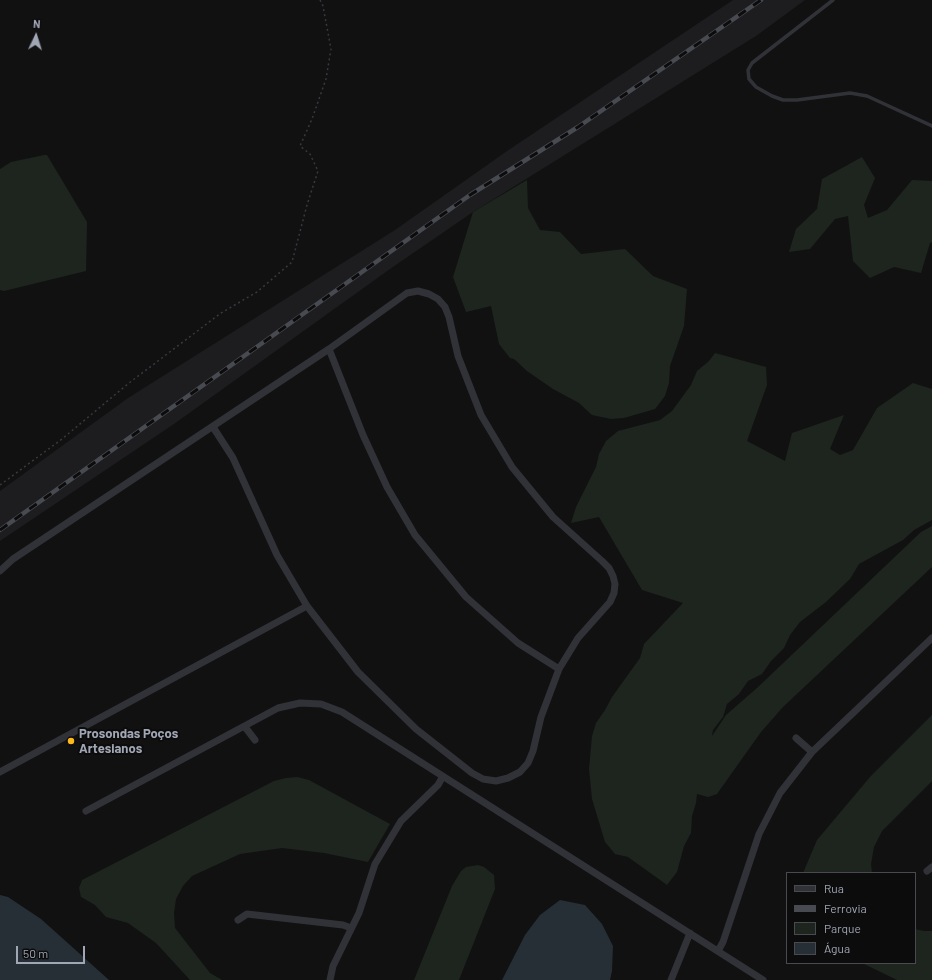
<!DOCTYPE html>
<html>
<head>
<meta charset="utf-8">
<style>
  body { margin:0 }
  #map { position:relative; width:932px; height:980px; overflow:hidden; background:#111112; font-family:Barlow,sans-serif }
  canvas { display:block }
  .legend { position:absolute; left:786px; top:872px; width:130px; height:92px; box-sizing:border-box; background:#0c0c0d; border:1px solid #484a50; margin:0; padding:5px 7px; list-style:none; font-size:12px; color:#a1a6b4 }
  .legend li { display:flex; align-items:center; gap:8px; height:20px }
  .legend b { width:20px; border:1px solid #484a50 }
  .north { position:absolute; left:16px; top:16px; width:40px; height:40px; -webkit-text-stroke:3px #0c0c0d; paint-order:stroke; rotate:4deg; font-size:11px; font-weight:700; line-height:16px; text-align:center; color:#a1a6b4 }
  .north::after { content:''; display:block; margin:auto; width:14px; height:18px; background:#a1a6b4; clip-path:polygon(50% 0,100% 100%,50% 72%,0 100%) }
  .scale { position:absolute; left:16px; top:946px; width:69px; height:18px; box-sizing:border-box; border:2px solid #a1a6b4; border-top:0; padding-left:5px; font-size:12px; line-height:14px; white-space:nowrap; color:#a1a6b4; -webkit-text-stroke:3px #0c0c0d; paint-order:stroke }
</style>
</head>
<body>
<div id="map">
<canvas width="932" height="980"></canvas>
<ul class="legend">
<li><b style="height:5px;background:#313237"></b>Rua</li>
<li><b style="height:5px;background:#484a51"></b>Ferrovia</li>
<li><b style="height:11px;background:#1d251e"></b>Parque</li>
<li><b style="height:11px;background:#262f36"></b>Água</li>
</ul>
<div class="north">N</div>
<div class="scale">50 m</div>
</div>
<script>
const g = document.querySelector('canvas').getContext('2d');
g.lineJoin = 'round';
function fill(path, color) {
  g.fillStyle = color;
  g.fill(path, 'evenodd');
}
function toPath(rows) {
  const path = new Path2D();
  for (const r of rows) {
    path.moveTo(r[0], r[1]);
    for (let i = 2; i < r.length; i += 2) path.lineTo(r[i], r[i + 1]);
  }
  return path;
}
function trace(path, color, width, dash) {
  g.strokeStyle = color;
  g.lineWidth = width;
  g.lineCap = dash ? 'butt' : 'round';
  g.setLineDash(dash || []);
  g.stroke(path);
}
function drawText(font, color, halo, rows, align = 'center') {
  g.font = font + ' Barlow,sans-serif';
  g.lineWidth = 4;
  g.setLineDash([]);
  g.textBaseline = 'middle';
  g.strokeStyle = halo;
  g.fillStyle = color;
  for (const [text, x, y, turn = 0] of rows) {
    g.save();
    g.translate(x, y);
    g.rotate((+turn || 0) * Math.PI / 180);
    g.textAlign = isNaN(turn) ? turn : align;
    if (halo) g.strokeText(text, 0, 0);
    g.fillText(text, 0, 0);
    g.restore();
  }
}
const built = toPath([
  [733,0,805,0,756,36,473,212,390,269,174,424,0,541,0,491,128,398,395,230,507,151]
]);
const green = toPath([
  [44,155,47,155,87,222,86,271,4,291,0,290,0,169,11,162],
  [862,157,875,178,864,205,868,218,887,210,912,180,932,181,932,242,930,243,921,273,894,267,870,278,853,261,848,216,835,219,810,249,789,252,796,229,817,209,822,179],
  [527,180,528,208,540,230,560,232,581,254,625,249,653,276,687,289,684,326,670,366,669,383,665,396,655,409,624,418,611,419,592,415,579,403,553,389,527,371,514,359,510,358,499,344,491,306,466,312,453,277,473,212],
  [715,353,766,367,767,385,747,441,785,461,792,433,844,415,830,449,840,455,853,450,877,408,913,383,932,389,932,520,914,530,903,540,859,564,850,579,826,602,800,622,790,635,784,648,771,661,762,674,748,681,739,694,727,704,723,717,713,730,712,736,726,715,758,687,921,532,932,526,932,567,783,707,761,732,717,794,708,797,697,794,696,803,692,816,691,833,684,846,677,872,667,885,628,857,615,854,605,842,592,799,589,769,592,736,596,723,605,710,612,697,640,658,644,644,683,603,642,590,599,517,571,523,576,507,596,467,599,454,606,441,618,431,660,420,672,411,691,385,697,371,709,361],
  [932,715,932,781,882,831,874,847,871,864,872,873,803,873,817,840,870,777],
  [297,777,309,780,390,824,368,862,324,853,282,848,240,854,192,876,183,886,176,899,174,913,175,928,210,973,222,980,190,980,156,943,128,923,106,917,95,905,81,897,79,888,82,880,274,781,286,778],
  [478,865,484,867,494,875,495,889,459,980,414,980,452,886,461,871,466,867],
  [915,929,924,931,932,931,932,980,897,980,862,963,915,963]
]);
const water = toPath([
  [0,895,8,897,41,919,109,980,0,980],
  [560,900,585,905,602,924,613,946,612,971,610,980,502,980,525,935,540,915]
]);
const path = toPath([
  [0,485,62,439,129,383,221,313,257,292,292,262,307,205,318,171,310,154,300,146,312,119,326,79,331,49,323,6,320,0]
]);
const service = toPath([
  [833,0,752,63,748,70,749,79,756,87,772,96,783,100,797,100,850,93,867,96,932,126]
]);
const minor = toPath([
  [329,349,363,435,387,487,415,535,466,597,518,643,559,669],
  [0,571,13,559,329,349,407,293,418,291,429,294,438,299,445,307,449,317,458,356,481,415,512,467,553,517,602,561,609,568,613,576,615,584,614,593,610,602,578,638,559,669,541,717,533,751,528,763,520,772,508,778,496,781,483,779,472,773,416,729,358,672,307,606,277,555,233,458,213,427],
  [245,727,255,740],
  [796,738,812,752],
  [0,772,307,606],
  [86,811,278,708,300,703,321,704,342,712,763,980],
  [927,871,932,867],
  [238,920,247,914,343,925,351,928],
  [718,951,723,942,759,834,780,793,812,752,932,638],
  [330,980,333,966,359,913,375,864,401,821,438,785,443,776],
  [671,980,690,933]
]);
const rail = toPath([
  [0,530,470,195,578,127,761,0]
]);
const markers = [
  [71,741,4,"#fdb91e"]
];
const poiNames = [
  ["Prosondas Poços",79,734],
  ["Artesianos",79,749]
];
fill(built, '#1d1d1f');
fill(green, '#1d251e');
fill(water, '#262f36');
trace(path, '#37393e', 1.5, [2, 3]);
trace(service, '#313237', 3.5);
trace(minor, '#313237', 7);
trace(rail, '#484a51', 4.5);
trace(rail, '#0c0c0d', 3, [9]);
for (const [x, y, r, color] of markers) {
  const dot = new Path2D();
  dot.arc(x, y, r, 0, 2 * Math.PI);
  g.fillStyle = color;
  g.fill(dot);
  trace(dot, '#0c0c0d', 1.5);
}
drawText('bold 13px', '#a1a6b4', '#0c0c0d', poiNames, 'left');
</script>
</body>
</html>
